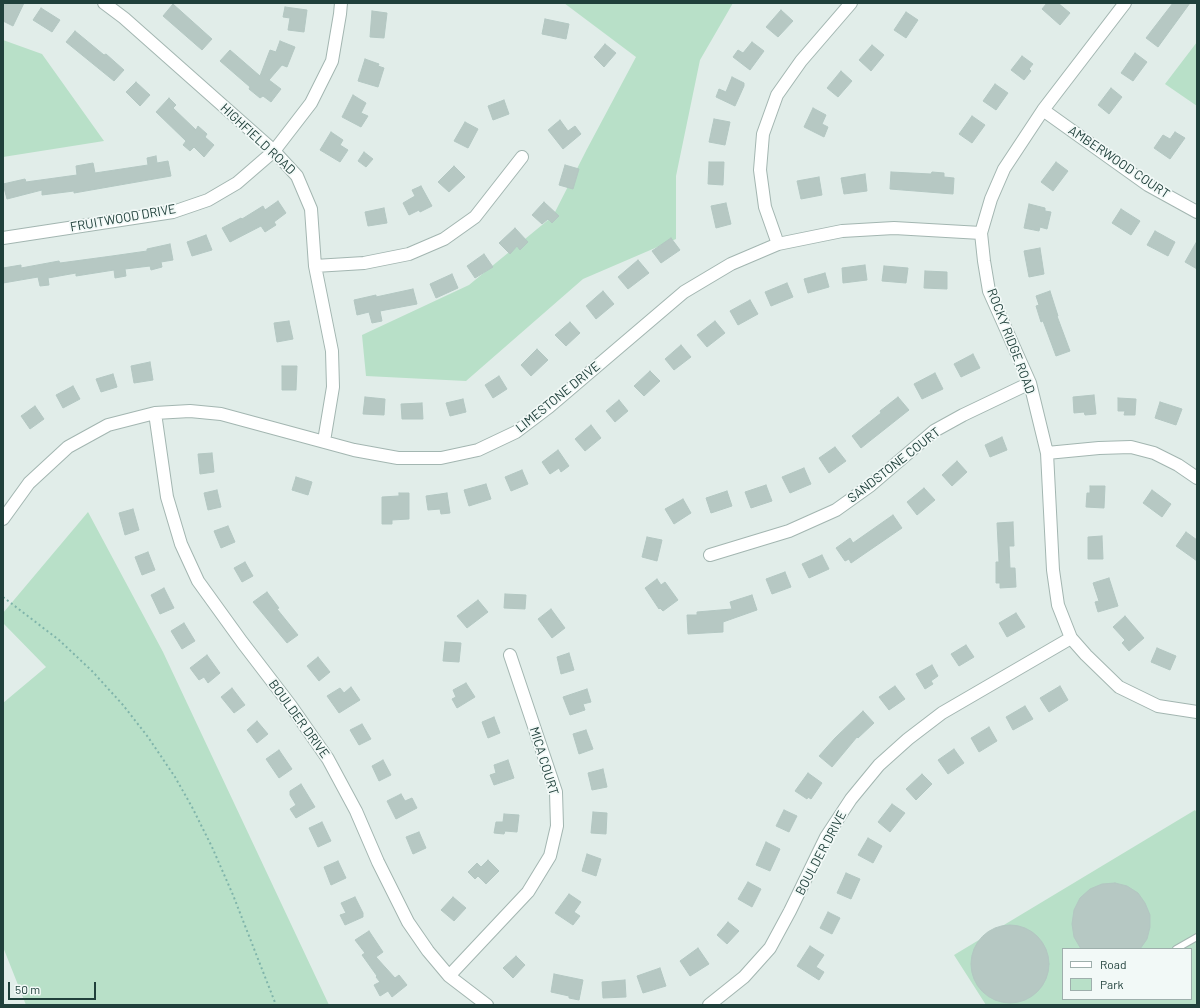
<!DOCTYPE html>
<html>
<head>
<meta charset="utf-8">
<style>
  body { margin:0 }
  #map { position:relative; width:1200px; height:1008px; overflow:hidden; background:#e1ede9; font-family:Barlow,sans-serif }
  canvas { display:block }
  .frame { position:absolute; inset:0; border:4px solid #20403b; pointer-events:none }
  .legend { position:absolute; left:1062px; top:948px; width:130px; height:52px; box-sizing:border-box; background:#f2f9f7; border:1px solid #9eafac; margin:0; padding:5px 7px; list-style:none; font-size:12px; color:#20403b }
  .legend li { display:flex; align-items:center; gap:8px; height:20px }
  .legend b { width:20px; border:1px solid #9eafac }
  .scale { position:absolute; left:8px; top:982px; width:88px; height:18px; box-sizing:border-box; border:2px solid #20403b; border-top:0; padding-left:5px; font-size:12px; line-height:14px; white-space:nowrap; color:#20403b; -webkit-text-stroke:3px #f2f9f7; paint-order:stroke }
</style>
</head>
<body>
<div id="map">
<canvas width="1200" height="1008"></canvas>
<div class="frame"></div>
<ul class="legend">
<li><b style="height:5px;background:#fff"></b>Road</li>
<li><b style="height:11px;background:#b8e0c8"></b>Park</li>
</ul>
<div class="scale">50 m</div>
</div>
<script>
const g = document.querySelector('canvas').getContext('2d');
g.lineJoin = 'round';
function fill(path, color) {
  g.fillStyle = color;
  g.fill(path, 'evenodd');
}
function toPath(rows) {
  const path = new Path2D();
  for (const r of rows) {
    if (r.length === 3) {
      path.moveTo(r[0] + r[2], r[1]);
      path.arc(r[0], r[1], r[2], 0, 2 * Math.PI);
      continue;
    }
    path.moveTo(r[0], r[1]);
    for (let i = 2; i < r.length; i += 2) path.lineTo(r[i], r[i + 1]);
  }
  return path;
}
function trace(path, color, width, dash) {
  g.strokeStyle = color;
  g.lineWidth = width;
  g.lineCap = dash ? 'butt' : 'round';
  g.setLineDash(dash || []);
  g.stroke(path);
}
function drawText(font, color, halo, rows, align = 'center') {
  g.font = font + ' Barlow,sans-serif';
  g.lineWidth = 3.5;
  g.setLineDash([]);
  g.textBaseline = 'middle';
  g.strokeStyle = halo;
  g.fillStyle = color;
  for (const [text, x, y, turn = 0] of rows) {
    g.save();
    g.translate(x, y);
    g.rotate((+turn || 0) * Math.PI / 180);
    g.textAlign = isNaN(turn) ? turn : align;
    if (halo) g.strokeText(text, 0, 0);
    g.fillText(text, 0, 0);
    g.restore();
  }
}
const green = toPath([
  [564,3,733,3,700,60,676,176,676,239,583,279,466,381,366,376,362,335,469,285,553,216,587,149,636,57],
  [3,40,42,54,104,141,3,157],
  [1197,42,1197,106,1165,84],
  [88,512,163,652,329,1005,26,1005,3,947,3,703,46,667,3,623,3,613],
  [1195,810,1197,813,1197,1005,986,1005,954,955],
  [1063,949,1191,949,1191,999,1063,999]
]);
const building = toPath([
  [3,3,24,3,13,26,3,21,3,3],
  [1047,3,1058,3,1070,13,1060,25,1042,9,1047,3],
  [1173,3,1190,3,1158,47,1146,38,1173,3],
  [173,4,212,39,202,50,163,16,173,4],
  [285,7,307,10,304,32,288,30,290,18,283,17,285,7],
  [41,8,60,20,52,32,33,20,41,8],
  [781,10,793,21,778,37,766,27,781,10],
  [372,11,387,13,384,38,370,37,372,11],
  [906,12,918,20,906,38,894,30,906,12],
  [545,19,569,24,566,39,542,34,545,19],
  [75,31,104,55,106,54,124,70,114,81,66,42,75,31],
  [280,41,295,47,287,67,282,65,269,80,281,89,271,102,263,96,260,98,249,89,250,87,220,61,230,50,260,76,270,50,276,52,280,41],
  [752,42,764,51,750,70,733,57,738,50,743,53,752,42],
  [605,44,616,53,604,67,594,57,605,44],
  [872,45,884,55,871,71,859,60,872,45],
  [1135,53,1147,62,1133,81,1121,73,1135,53],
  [1022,56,1033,64,1029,69,1031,71,1024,80,1011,70,1022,56],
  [365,59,379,64,378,66,384,68,378,87,358,81,365,59],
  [841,71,852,81,838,97,827,88,841,71],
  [732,77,744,83,744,86,735,106,716,97,719,89,726,92,732,77],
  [136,82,150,95,140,106,126,92,136,82],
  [995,84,1008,93,996,110,983,101,995,84],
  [1111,88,1122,97,1109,114,1098,105,1111,88],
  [353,95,366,103,361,113,368,116,361,127,342,117,353,95],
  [169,98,176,105,173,108,196,130,198,126,207,134,205,137,214,145,204,157,194,147,190,151,183,145,186,141,156,112,169,98],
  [504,100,509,114,493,120,488,106,504,100],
  [813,108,826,115,822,124,828,127,824,137,804,127,813,108],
  [972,116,985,125,972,143,959,134,972,116],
  [714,119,730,122,725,145,709,142,714,119],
  [560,120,568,131,575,126,581,134,563,149,548,130,560,120],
  [465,122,478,129,468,148,454,141,465,122],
  [331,132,343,140,340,145,348,150,340,162,320,150,331,132],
  [1175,132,1185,138,1170,159,1154,148,1163,135,1170,139,1175,132],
  [364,152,373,159,366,167,358,161,364,152],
  [156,156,157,163,168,161,171,176,74,193,74,191,42,195,42,190,7,199,3,184,25,179,26,182,77,175,76,166,93,163,95,173,148,165,147,158,156,156],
  [709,162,724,162,723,185,708,184,709,162],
  [1056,162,1068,171,1053,191,1041,182,1056,162],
  [565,165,579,169,573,189,559,185,565,165],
  [454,166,465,177,449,192,438,182,454,166],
  [891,172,931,174,932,172,944,173,944,177,954,178,953,194,890,189,891,172],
  [865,174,867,191,844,194,841,178,865,174],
  [819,177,822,195,801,199,797,181,819,177],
  [421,186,432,206,420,212,419,210,409,215,403,203,415,196,412,190,421,186],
  [278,201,286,213,274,222,276,225,265,232,261,226,230,242,222,228,241,218,242,219,263,206,265,210,278,201],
  [544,202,559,216,552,223,548,219,542,224,532,215,544,202],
  [726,203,731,224,716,228,711,206,726,203],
  [1029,204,1045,208,1045,211,1051,212,1047,229,1040,227,1039,231,1024,228,1029,204],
  [384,208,387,223,368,226,365,212,384,208],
  [1121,209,1140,221,1131,235,1112,223,1121,209],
  [515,228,528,242,520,250,517,246,510,254,499,243,515,228],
  [1155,231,1175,242,1168,256,1147,245,1155,231],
  [206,235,212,250,192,256,187,242,206,235],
  [671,238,680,250,661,263,652,251,671,238],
  [1197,241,1197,269,1185,262,1197,241],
  [170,244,173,260,161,262,162,267,151,270,150,266,125,269,126,276,115,278,114,270,76,276,76,273,48,278,49,285,40,286,38,277,3,283,3,268,21,265,21,268,59,261,60,263,112,256,147,251,147,249,170,244],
  [1040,248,1044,274,1029,277,1024,251,1040,248],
  [484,254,493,267,475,278,467,266,484,254],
  [638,260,649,273,628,289,618,277,638,260],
  [865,265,867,280,843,283,842,268,865,265],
  [884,266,908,268,906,283,882,281,884,266],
  [925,271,947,272,947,289,924,288,925,271],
  [825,273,829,287,808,293,804,279,825,273],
  [452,274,458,288,436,298,430,284,452,274],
  [787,283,793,297,771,306,765,292,787,283],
  [413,289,417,304,380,311,382,321,372,323,369,312,357,315,354,300,376,295,376,297,413,289],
  [603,291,614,304,596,319,586,306,603,291],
  [1050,291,1058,316,1057,316,1070,351,1056,356,1043,321,1041,322,1036,306,1039,305,1036,296,1050,291],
  [750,300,758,314,738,325,730,311,750,300],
  [289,321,293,339,277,342,274,323,289,321],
  [715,321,725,333,707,347,697,335,715,321],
  [570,322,580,333,566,346,555,335,570,322],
  [681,345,691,357,674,370,665,359,681,345],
  [537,349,548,360,531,376,521,365,537,349],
  [973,354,980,368,961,377,954,364,973,354],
  [150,362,153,380,134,383,131,366,150,362],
  [282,366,297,366,296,390,282,390,282,366],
  [650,371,660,381,644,396,634,386,650,371],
  [935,373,943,389,922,399,914,384,935,373],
  [113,374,117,387,101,392,96,379,113,374],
  [499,376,507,389,493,398,485,385,499,376],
  [73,386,80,399,63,408,56,395,73,386],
  [1094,395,1096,414,1085,415,1084,412,1074,413,1073,397,1094,395],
  [365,397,385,399,384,415,363,414,365,397],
  [898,397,909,410,861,448,852,436,881,413,880,411,898,397],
  [1118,398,1136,399,1135,415,1124,415,1125,411,1118,411,1118,398],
  [463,399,466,412,450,416,446,403,463,399],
  [619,400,628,411,615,422,606,411,619,400],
  [1160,402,1182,409,1176,425,1155,418,1160,402],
  [422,403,423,419,402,419,401,404,422,403],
  [35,406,44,419,30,429,21,416,35,406],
  [591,425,601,438,585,451,575,439,591,425],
  [1002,437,1007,450,990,457,985,445,1002,437],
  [835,447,846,461,829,473,819,458,835,447],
  [558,450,569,466,561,472,559,468,550,474,542,462,558,450],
  [212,453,214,472,200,474,198,454,212,453],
  [957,461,967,472,952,486,942,475,957,461],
  [804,468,811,484,790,493,782,477,804,468],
  [522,470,528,484,511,491,505,477,522,470],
  [296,477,312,482,308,495,292,490,296,477],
  [486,484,491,499,469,506,464,490,486,484],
  [766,485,772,501,751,508,745,492,766,485],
  [1090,486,1105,486,1104,508,1086,507,1087,493,1090,493,1090,486],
  [924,488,935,500,917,515,907,502,924,488],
  [217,490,221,507,208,510,204,493,217,490],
  [1152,490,1171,504,1162,517,1143,503,1152,490],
  [727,491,732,506,711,513,706,498,727,491],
  [399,493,409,493,409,519,392,520,392,524,382,524,382,497,399,496,399,493],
  [447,493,450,513,441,514,440,509,428,510,426,496,447,493],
  [683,499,691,513,674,524,665,509,683,499],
  [133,509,139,530,125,535,119,513,133,509],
  [893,515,902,528,851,563,849,559,845,561,836,548,850,538,853,543,893,515],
  [1013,522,1014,546,1009,546,1010,568,1015,568,1016,587,1000,588,1000,583,996,583,996,562,999,562,997,523,1013,522],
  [228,526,235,542,221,548,214,531,228,526],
  [1186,532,1197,540,1197,561,1176,546,1186,532],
  [1102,536,1103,559,1088,559,1088,537,1102,536],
  [647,537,662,540,657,561,642,557,647,537],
  [148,552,155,570,142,575,135,557,148,552],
  [822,555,829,569,809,578,802,564,822,555],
  [245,562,253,576,242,582,234,568,245,562],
  [785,572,791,587,772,594,766,579,785,572],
  [1109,578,1118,606,1098,612,1095,602,1099,601,1093,583,1109,578],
  [657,579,661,585,665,582,678,600,663,611,660,608,659,609,645,588,657,579],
  [164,588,174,608,160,614,151,595,164,588],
  [267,592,279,608,277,609,298,635,287,643,253,602,267,592],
  [505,594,526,595,525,609,504,608,505,594],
  [752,595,757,610,723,622,723,632,688,634,687,615,697,615,697,612,732,609,730,602,752,595],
  [478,600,488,612,467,628,457,616,478,600],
  [551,609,565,628,552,638,538,619,551,609],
  [1016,613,1025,627,1007,637,999,623,1016,613],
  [1125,616,1144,638,1129,651,1122,643,1125,640,1113,627,1125,616],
  [184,623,195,641,182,649,171,631,184,623],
  [445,642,461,643,459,662,443,661,445,642],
  [966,645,974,657,959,666,951,654,966,645],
  [1157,648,1176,656,1170,670,1151,662,1157,648],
  [569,653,574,670,561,674,557,657,569,653],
  [207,655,220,673,208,683,204,677,199,680,190,668,207,655],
  [318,657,330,672,319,681,307,666,318,657],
  [932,665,938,676,931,681,933,684,925,689,916,674,932,665],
  [466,683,475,697,457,708,452,699,456,697,453,690,466,683],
  [895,686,905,699,889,710,879,697,895,686],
  [1060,686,1068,700,1049,712,1040,698,1060,686],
  [351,687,360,700,339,713,327,696,340,688,344,693,351,687],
  [232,688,245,705,234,713,221,697,232,688],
  [587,689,591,702,583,704,585,710,570,715,563,697,587,689],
  [1025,706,1033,719,1013,730,1006,717,1025,706],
  [863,711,874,723,858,738,857,737,832,767,819,756,835,738,863,711],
  [494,717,500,733,488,738,482,722,494,717],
  [257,721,268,734,257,743,247,730,257,721],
  [362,724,371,739,359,745,350,730,362,724],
  [989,727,997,741,979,752,971,738,989,727],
  [586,730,593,749,579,754,573,734,586,730],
  [954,749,964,763,948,774,938,760,954,749],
  [279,750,292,769,279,778,266,759,279,750],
  [383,760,391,775,379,781,372,766,383,760],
  [508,760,514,778,494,785,490,775,496,773,494,765,508,760],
  [603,769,607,787,592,790,588,773,603,769],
  [808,773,822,783,811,799,808,797,807,799,795,791,808,773],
  [922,774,932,784,916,800,906,789,922,774],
  [301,784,315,807,296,818,290,809,296,805,290,795,290,791,301,784],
  [401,794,405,801,412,798,417,808,396,819,387,801,401,794],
  [892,804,905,813,890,832,878,822,892,804],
  [784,810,797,816,789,832,776,826,784,810],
  [593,812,607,813,606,834,591,833,593,812],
  [504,814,519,815,517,832,505,831,504,834,494,833,496,822,503,822,504,814],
  [322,822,331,841,318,847,309,828,322,822],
  [419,832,426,848,413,854,406,837,419,832],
  [868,838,882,846,873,863,858,855,868,838],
  [766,842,780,849,770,871,756,865,766,842],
  [587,854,601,859,596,876,582,871,587,854],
  [488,860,499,871,486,884,478,876,475,879,468,872,477,863,481,867,488,860],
  [338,861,346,878,331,885,324,867,338,861],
  [846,873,860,879,851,899,837,893,846,873],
  [748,882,761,889,752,907,738,899,748,882],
  [1115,883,1127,886,1138,893,1145,903,1150,915,1150,927,1147,939,1140,949,1081,949,1074,937,1072,924,1074,910,1080,898,1090,889,1102,884,1115,883],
  [569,894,581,902,574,912,580,916,573,925,555,913,569,894],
  [355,897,363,913,363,917,345,925,340,915,346,913,341,903,355,897],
  [453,897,466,908,454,921,441,910,453,897],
  [828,912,840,918,832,934,820,928,828,912],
  [728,922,739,931,727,944,717,935,728,922],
  [1010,964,39],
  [369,931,383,952,376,957,395,978,399,975,407,985,392,997,388,991,380,996,374,985,380,982,376,977,377,976,362,955,365,953,355,940,369,931],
  [810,946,824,955,816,967,824,972,819,980,797,966,810,946],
  [698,948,709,964,690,976,680,961,698,948],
  [516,956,525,965,513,978,503,968,516,956],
  [660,968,666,986,643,993,637,976,660,968],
  [554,974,583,980,579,1000,569,998,569,996,551,992,554,974],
  [625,980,626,997,603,998,602,982,625,980]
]);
const path = toPath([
  [3,597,59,640,92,671,123,705,148,737,175,777,192,807,212,847,233,895,276,1005]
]);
const lane = toPath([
  [1176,949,1197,937]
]);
const street = toPath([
  [104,3,124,18,274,151,297,176,311,209,315,266,332,351,333,387,324,441],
  [1125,3,1043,110,1004,169,991,199,981,233,984,261,989,291,1030,383,1047,453,1053,570,1058,605,1071,638,1086,655,1119,687,1158,706,1197,712],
  [1043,110,1148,185,1197,212],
  [3,238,173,212,208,200,237,183,274,151,311,103,332,61,340,14,341,3],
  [778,244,765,207,760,170,763,134,777,95,801,61,851,3],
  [315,266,364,263,409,254,444,239,475,217,522,157],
  [155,413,167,497,181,544,198,581,242,642,291,706,328,759,356,811,378,862,408,922,428,951,449,976,487,1005],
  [1047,453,1099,448,1131,447,1154,453,1178,465,1197,478],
  [3,519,29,483,68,447,108,425,155,413,190,411,221,414,354,450,398,458,441,458,478,450,516,432,549,407,684,292,731,264,778,244,842,231,894,228,981,233],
  [710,555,789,531,836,510,871,485,934,431,963,415,1030,383],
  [449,976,528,892,550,856,557,826,556,792,510,655],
  [709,1005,744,977,770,948,790,911,826,837,851,799,879,765,908,739,942,713,1071,638]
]);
const streetNames = [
  ["HIGHFIELD ROAD",258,139,43],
  ["AMBERWOOD COURT",1119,162,34],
  ["FRUITWOOD DRIVE",123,218,-10],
  ["ROCKY RIDGE ROAD",1011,341,69],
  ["LIMESTONE DRIVE",558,397,-39],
  ["SANDSTONE COURT",894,465,-38],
  ["BOULDER DRIVE",299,719,54],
  ["MICA COURT",544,761,73],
  ["BOULDER DRIVE",821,853,-62]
];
fill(green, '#b8e0c8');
fill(building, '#b6c8c3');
trace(building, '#b3c7c2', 1);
trace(lane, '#a3b6b1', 8);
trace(street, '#a3b6b1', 14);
trace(path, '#7fb4aa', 2, [2, 3]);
trace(lane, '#fff', 6);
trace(street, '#fff', 12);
drawText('13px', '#20403b', '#f2f9f7', streetNames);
</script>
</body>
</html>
